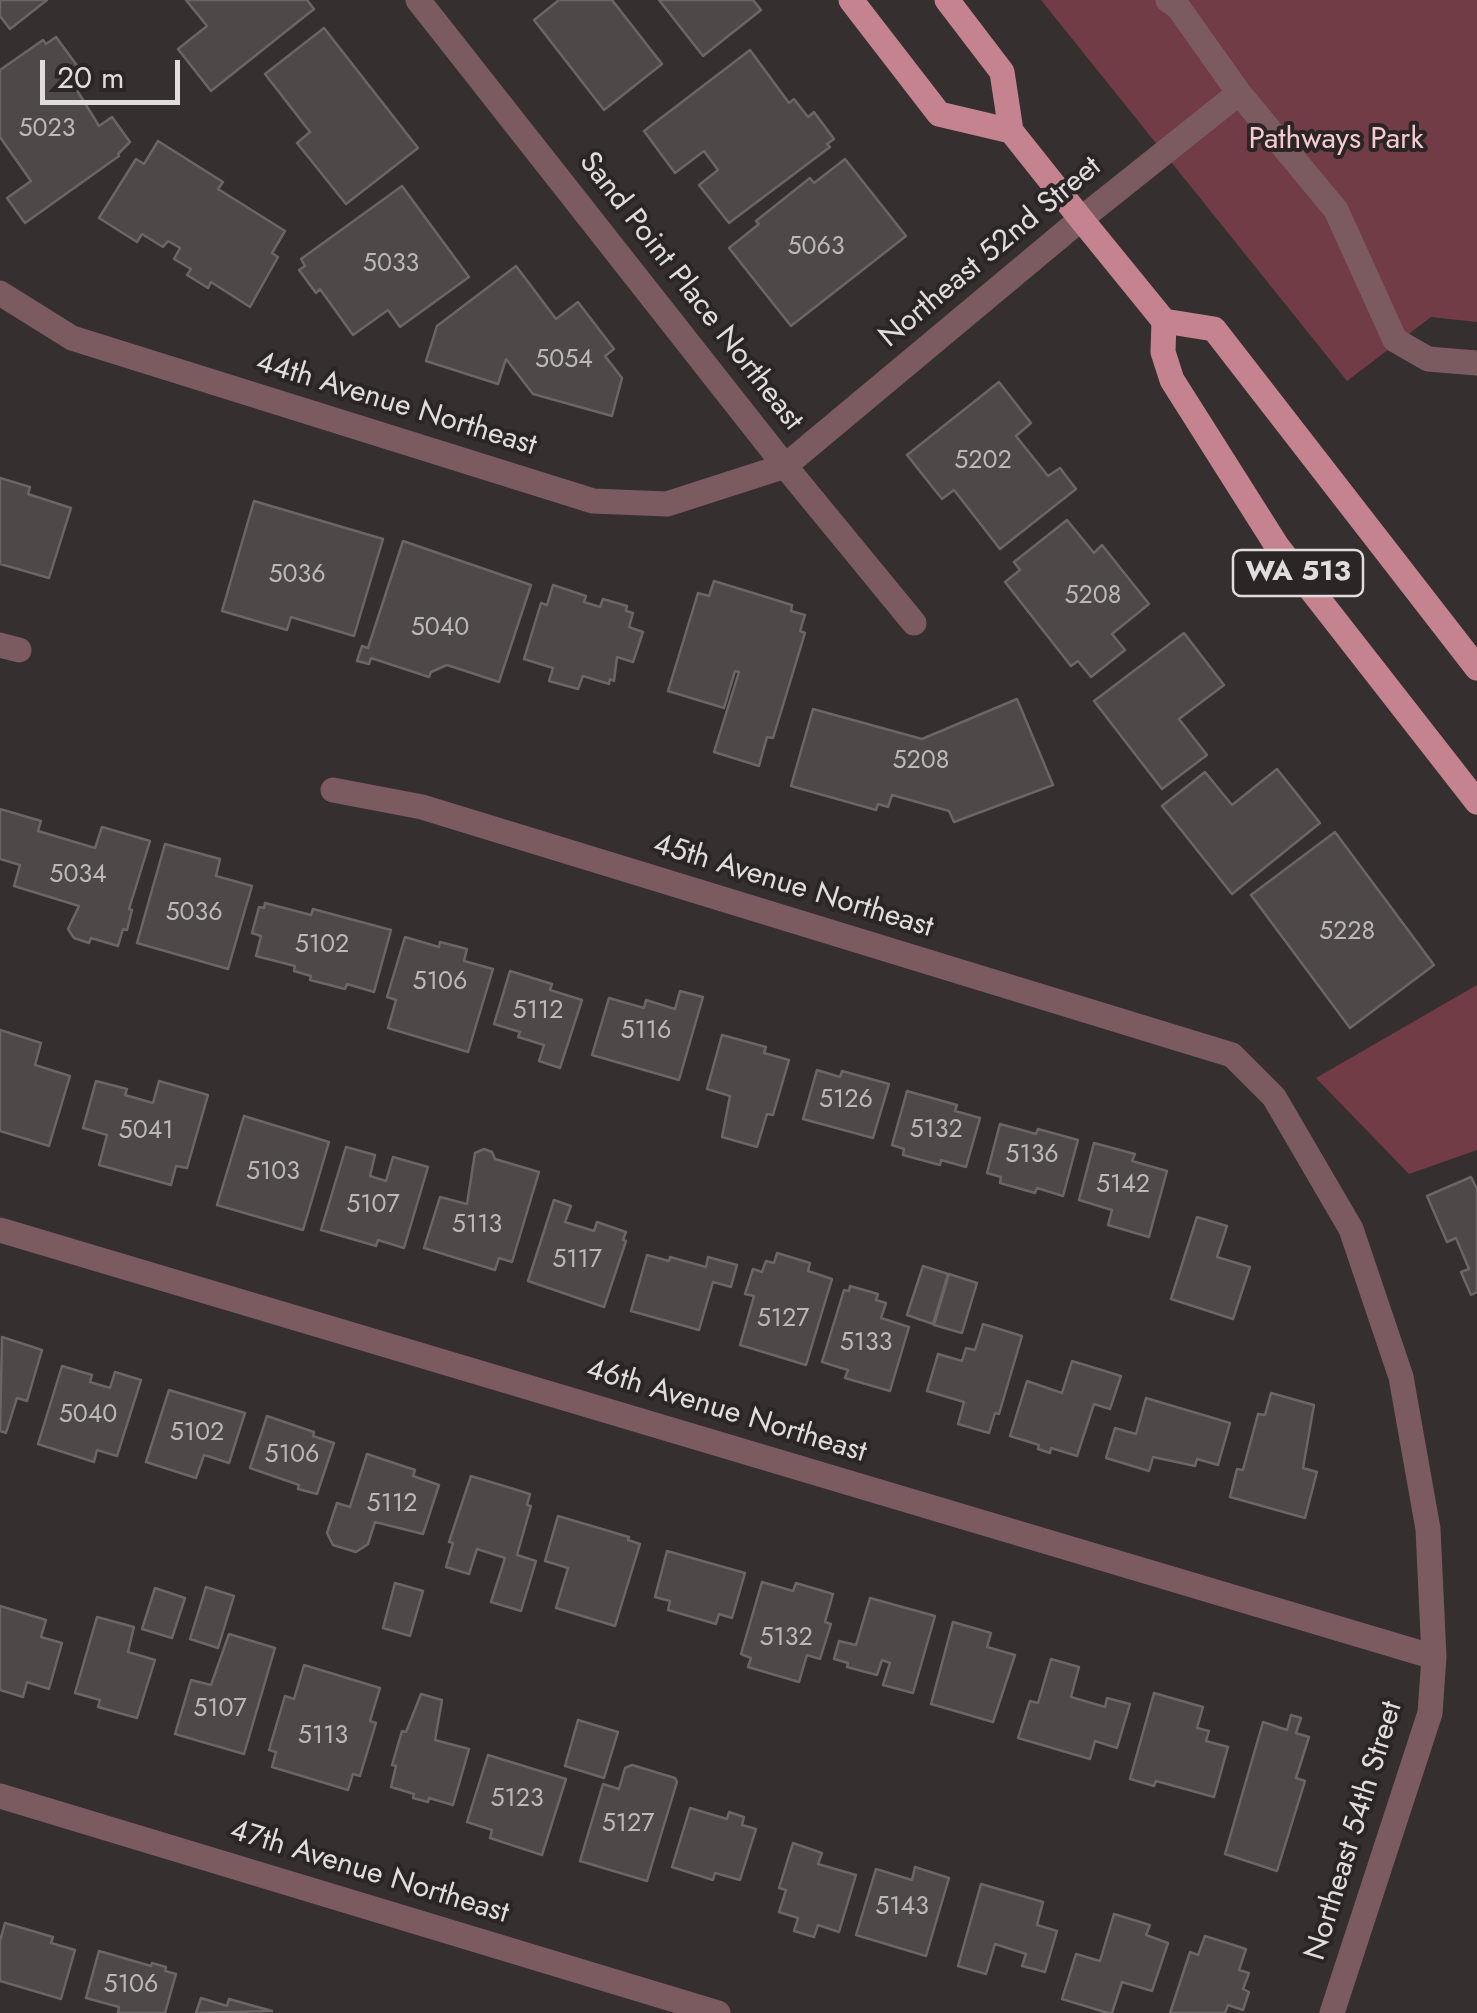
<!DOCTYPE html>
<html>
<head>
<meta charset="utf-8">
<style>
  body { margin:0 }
  #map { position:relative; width:1477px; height:2013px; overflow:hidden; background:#352f30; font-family:Jost,sans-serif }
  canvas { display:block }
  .scale { position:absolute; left:40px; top:60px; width:140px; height:45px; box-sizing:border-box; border:5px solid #e1ddde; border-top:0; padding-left:12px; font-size:30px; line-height:35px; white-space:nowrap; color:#e1ddde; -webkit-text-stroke:8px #2b2526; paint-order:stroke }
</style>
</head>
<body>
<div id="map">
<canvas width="1477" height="2013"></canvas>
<div class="scale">20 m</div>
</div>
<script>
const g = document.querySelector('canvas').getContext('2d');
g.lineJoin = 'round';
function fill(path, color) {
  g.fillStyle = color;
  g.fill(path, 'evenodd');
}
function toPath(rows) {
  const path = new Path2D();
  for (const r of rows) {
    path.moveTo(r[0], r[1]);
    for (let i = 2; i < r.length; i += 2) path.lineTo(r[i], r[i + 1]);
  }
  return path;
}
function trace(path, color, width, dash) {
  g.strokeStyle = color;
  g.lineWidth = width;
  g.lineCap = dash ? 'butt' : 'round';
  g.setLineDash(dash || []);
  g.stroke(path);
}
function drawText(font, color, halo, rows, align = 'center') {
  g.font = font + ' Jost,sans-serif';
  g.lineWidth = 8;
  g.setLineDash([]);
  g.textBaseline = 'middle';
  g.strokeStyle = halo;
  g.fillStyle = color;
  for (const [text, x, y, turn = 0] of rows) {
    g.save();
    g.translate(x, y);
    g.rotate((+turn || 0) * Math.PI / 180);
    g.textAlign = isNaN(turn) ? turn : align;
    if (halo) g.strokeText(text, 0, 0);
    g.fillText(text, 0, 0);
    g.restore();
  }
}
const green = toPath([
  [1041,0,1477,0,1477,322,1431,317,1347,381],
  [1477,985,1477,1150,1409,1174,1316,1078]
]);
const building = toPath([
  [0,0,47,0,10,29,0,16,0,0],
  [186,0,307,0,314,9,211,91,178,49,207,26,186,0],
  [559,0,612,0,662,64,604,110,534,20,559,0],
  [659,0,753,0,761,10,703,56,659,0],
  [324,28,418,148,346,204,297,143,310,132,265,74,324,28],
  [56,37,81,71,70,79,99,126,112,117,130,142,118,154,119,156,25,223,7,198,31,181,0,137,0,70,43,40,46,44,56,37],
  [750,50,789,103,794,99,808,117,814,112,834,139,827,144,830,147,729,223,699,185,718,170,704,151,675,173,644,131,750,50],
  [158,141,223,182,218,189,285,231,272,253,278,257,250,307,211,282,208,288,187,275,191,269,174,259,180,248,168,241,163,247,142,234,137,242,99,218,136,159,144,164,158,141],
  [845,159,906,236,791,326,729,248,759,224,756,221,810,178,814,183,845,159],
  [402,186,469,277,400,327,388,310,353,335,320,289,316,293,299,270,305,266,301,259,402,186],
  [516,266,556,319,578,302,614,349,605,356,622,378,612,416,533,394,506,359,498,384,426,361,437,326,516,266],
  [999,382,1031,423,1016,436,1048,476,1060,468,1076,489,1000,549,954,490,942,499,907,455,999,382],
  [0,478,30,487,28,494,71,508,49,578,0,564,0,478],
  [254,501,383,539,354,636,291,617,287,630,222,611,254,501],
  [1067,520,1094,553,1102,545,1149,604,1112,634,1125,650,1091,677,1078,661,1071,666,1005,582,1020,570,1014,562,1067,520],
  [403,541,531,585,499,682,447,665,431,672,429,677,371,658,369,664,357,661,362,646,368,648,403,541],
  [714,581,792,605,791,611,805,615,800,631,805,633,773,738,767,737,759,766,714,752,739,672,735,671,724,708,668,691,698,593,709,596,714,581],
  [553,585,586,596,584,602,600,607,603,599,627,606,626,611,633,613,629,627,643,632,633,662,617,657,614,681,610,679,609,684,583,676,578,689,549,681,553,668,524,659,541,603,547,605,553,585],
  [1184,633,1224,685,1179,719,1207,755,1162,789,1094,701,1184,633],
  [1017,699,1053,785,954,822,949,811,892,795,888,807,878,804,876,810,791,786,813,709,922,739,1017,699],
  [1277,769,1320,823,1232,894,1162,806,1205,772,1232,805,1277,769],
  [0,809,41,821,38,831,95,848,102,827,150,841,129,909,132,910,127,930,123,929,118,946,91,938,89,943,74,938,68,929,79,906,14,886,20,865,0,859,0,809],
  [1335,832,1434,965,1350,1028,1251,895,1335,832],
  [165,844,220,859,216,876,252,886,228,969,137,943,165,844],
  [265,903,311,915,313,909,391,930,374,992,347,984,345,989,310,980,311,976,294,971,295,966,256,956,261,936,252,933,259,907,264,908,265,903],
  [405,937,439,947,440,942,467,949,464,961,493,969,468,1052,388,1028,396,1000,387,997,405,937],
  [510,971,552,984,550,990,582,1000,560,1068,539,1061,544,1045,518,1037,520,1032,494,1024,510,971],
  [680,991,703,997,679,1080,592,1055,609,998,644,1008,646,1000,675,1009,680,991],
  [0,1030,41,1043,35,1065,70,1076,49,1146,0,1131,0,1030],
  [722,1035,766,1047,764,1053,789,1060,773,1115,767,1114,757,1147,722,1137,730,1096,707,1089,722,1035],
  [817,1070,840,1077,842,1071,889,1084,873,1138,803,1119,817,1070],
  [96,1081,127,1089,125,1095,153,1103,159,1081,208,1095,187,1168,176,1166,171,1185,99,1165,107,1135,83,1128,96,1081],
  [907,1091,957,1105,955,1111,980,1118,966,1167,941,1160,940,1165,903,1155,904,1149,892,1145,907,1091],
  [244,1116,329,1142,303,1230,217,1205,244,1116],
  [1000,1124,1036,1134,1038,1129,1078,1140,1063,1196,1037,1188,1035,1193,1000,1183,1001,1177,987,1173,1000,1124],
  [1094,1143,1135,1154,1132,1161,1167,1171,1149,1237,1108,1225,1112,1210,1079,1200,1094,1143],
  [346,1147,375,1155,370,1176,386,1181,393,1157,428,1167,404,1248,378,1240,376,1246,321,1230,346,1147],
  [484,1149,492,1152,495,1159,539,1172,512,1262,499,1258,495,1270,424,1248,440,1197,467,1204,475,1153,484,1149],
  [1471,1177,1477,1189,1477,1292,1471,1295,1461,1272,1469,1269,1456,1238,1447,1242,1427,1196,1471,1177],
  [554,1200,571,1206,565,1222,594,1231,597,1222,626,1232,623,1240,626,1241,604,1307,528,1281,554,1200],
  [1197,1217,1227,1226,1217,1257,1250,1267,1233,1319,1171,1299,1197,1217],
  [777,1253,810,1263,808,1271,832,1279,806,1365,740,1345,754,1296,745,1294,753,1269,762,1272,766,1261,774,1263,777,1253],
  [647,1255,669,1261,670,1257,706,1267,708,1257,737,1265,731,1287,713,1282,699,1330,631,1311,647,1255],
  [923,1266,948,1274,933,1324,907,1315,923,1266],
  [949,1274,977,1283,962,1333,934,1325,949,1274],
  [850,1286,878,1294,876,1300,886,1303,881,1318,909,1327,890,1391,845,1378,848,1370,822,1362,844,1290,849,1291,850,1286],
  [983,1324,1022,1336,999,1414,995,1413,989,1433,958,1424,964,1402,927,1391,938,1354,962,1361,966,1348,975,1350,983,1324],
  [2,1337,42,1350,27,1401,17,1398,6,1433,0,1431,2,1337],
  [1072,1361,1121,1376,1110,1409,1094,1404,1077,1456,1051,1448,1050,1453,1038,1449,1039,1445,1010,1436,1027,1381,1062,1393,1072,1361],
  [62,1366,92,1375,90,1382,110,1388,115,1372,141,1380,117,1456,97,1450,94,1462,38,1444,62,1366],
  [169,1390,245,1413,229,1463,204,1455,196,1478,146,1462,169,1390],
  [1271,1393,1314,1405,1303,1468,1317,1472,1305,1518,1230,1497,1237,1469,1243,1470,1258,1414,1265,1415,1271,1393],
  [1146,1398,1230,1423,1218,1465,1197,1459,1195,1466,1153,1457,1149,1471,1106,1458,1115,1428,1136,1434,1146,1398],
  [267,1416,314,1432,313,1436,334,1443,317,1494,298,1489,299,1485,250,1468,267,1416],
  [367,1454,415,1470,413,1476,439,1485,423,1534,375,1522,368,1544,356,1552,333,1545,327,1533,337,1503,350,1507,367,1454],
  [471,1476,530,1494,527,1505,531,1506,517,1555,536,1561,521,1611,491,1602,505,1558,477,1549,469,1574,446,1567,453,1543,449,1542,471,1476],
  [558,1516,629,1537,628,1540,640,1544,615,1626,556,1608,568,1568,545,1561,558,1516],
  [667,1551,745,1573,732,1618,719,1614,716,1624,668,1610,670,1601,655,1597,667,1551],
  [762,1582,793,1591,796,1583,833,1594,825,1622,831,1624,820,1659,807,1655,799,1682,748,1667,751,1658,741,1654,762,1582],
  [395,1583,423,1591,410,1636,383,1628,395,1583],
  [206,1587,234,1596,218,1648,190,1639,206,1587],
  [155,1588,185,1598,172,1638,142,1629,155,1588],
  [870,1598,935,1616,913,1693,883,1685,890,1663,882,1660,877,1675,847,1667,848,1663,834,1659,839,1641,856,1645,870,1598],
  [0,1606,46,1620,41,1637,62,1643,49,1689,27,1682,23,1697,0,1690,0,1606],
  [97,1617,134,1627,128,1652,155,1660,137,1718,98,1707,100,1700,75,1693,97,1617],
  [953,1622,991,1633,987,1647,1015,1655,993,1722,931,1704,953,1622],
  [229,1634,275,1648,244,1754,175,1734,191,1680,211,1685,229,1634],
  [1051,1659,1079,1667,1071,1697,1105,1707,1107,1698,1130,1704,1117,1748,1095,1741,1090,1759,1018,1738,1030,1701,1038,1703,1051,1659],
  [304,1665,380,1688,370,1721,376,1723,360,1776,353,1774,348,1790,272,1767,276,1752,269,1750,285,1696,294,1699,304,1665],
  [1154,1693,1203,1707,1197,1728,1209,1731,1206,1741,1228,1747,1214,1797,1156,1781,1154,1786,1130,1779,1154,1693],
  [421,1694,442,1700,435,1740,469,1749,453,1805,429,1798,428,1802,413,1798,414,1794,391,1787,396,1766,392,1765,402,1731,406,1732,421,1694],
  [1291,1715,1301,1718,1296,1733,1309,1737,1296,1778,1305,1781,1277,1871,1225,1854,1263,1722,1287,1730,1291,1715],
  [578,1720,618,1732,604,1778,565,1766,578,1720],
  [488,1755,566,1779,542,1855,490,1838,492,1830,467,1822,488,1755],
  [632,1765,675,1778,677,1782,647,1881,580,1861,603,1784,619,1789,625,1768,632,1765],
  [690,1808,727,1819,729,1812,744,1817,742,1825,756,1829,740,1880,715,1873,713,1880,672,1867,690,1808],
  [793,1843,822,1853,818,1864,856,1875,839,1932,818,1925,814,1937,794,1931,798,1918,779,1912,786,1890,779,1888,793,1843],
  [915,1867,949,1878,926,1956,856,1935,876,1869,912,1880,915,1867],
  [981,1884,1043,1902,1037,1925,1057,1931,1045,1972,1022,1966,1026,1954,995,1944,986,1974,958,1966,981,1884],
  [1114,1914,1150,1925,1146,1935,1168,1943,1152,1991,1122,1982,1112,2013,1108,2013,1062,1999,1076,1954,1100,1961,1114,1914],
  [5,1923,53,1937,51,1943,75,1950,61,1999,0,1981,0,1941,5,1923],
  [1205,1936,1246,1949,1239,1970,1249,1973,1243,1989,1249,1992,1243,2010,1228,2005,1225,2013,1170,2013,1190,1952,1198,1955,1205,1936],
  [99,1951,151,1966,152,1963,166,1967,165,1971,176,1974,165,2013,118,2013,119,2007,86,1998,99,1951],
  [201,1998,227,2006,229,1999,272,2011,196,2013,201,1998]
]);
const minor = toPath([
  [418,0,785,466,914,623],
  [1168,0,1178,7,1239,93,1336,210,1395,340,1428,359,1477,363],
  [0,293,72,338,593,501,667,504,785,466,1081,219,1239,93],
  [0,645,19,650],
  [333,790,422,807,1232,1055,1274,1097,1351,1229,1401,1377,1428,1529,1434,1657,1430,1713,1332,2013],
  [0,1230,1434,1657]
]);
const tertiary = toPath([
  [0,1796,718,2013]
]);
const primary = toPath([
  [851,0,939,114,1011,131],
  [947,0,1002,72,1011,131,1081,219,1164,321,1214,329,1477,668],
  [1164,321,1163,352,1172,380,1277,546,1477,802]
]);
const numberNames = [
  ["5023",47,130],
  ["5063",816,248],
  ["5033",391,265],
  ["5054",564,361],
  ["5202",983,462],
  ["5036",297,576],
  ["5208",1093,597],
  ["5040",440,629],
  ["5208",921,762],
  ["5034",78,876],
  ["5036",194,914],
  ["5228",1347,933],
  ["5102",322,946],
  ["5106",440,983],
  ["5112",538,1012],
  ["5116",646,1032],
  ["5126",846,1101],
  ["5132",936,1131],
  ["5041",146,1132],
  ["5136",1032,1156],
  ["5103",273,1173],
  ["5142",1123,1186],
  ["5107",373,1206],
  ["5113",477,1226],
  ["5117",577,1261],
  ["5127",783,1320],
  ["5133",866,1344],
  ["5040",88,1416],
  ["5102",197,1434],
  ["5106",292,1456],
  ["5112",392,1505],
  ["5132",786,1639],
  ["5107",220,1710],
  ["5113",323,1737],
  ["5123",517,1800],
  ["5127",628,1825],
  ["5143",902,1908],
  ["5106",131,1986]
];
const shields = [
  [1298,573,130]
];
const shieldNames = [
  ["WA 513",1298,573]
];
const parkNames = [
  ["Pathways Park",1336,141]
];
const streetNames = [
  ["Northeast 52nd Street",991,253,-40],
  ["Sand Point Place Northeast",690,292,52],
  ["44th Avenue Northeast",396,405,17],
  ["45th Avenue Northeast",793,887,17],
  ["46th Avenue Northeast",726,1412,17],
  ["Northeast 54th Street",1355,1831,-73],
  ["47th Avenue Northeast",369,1873,17]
];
fill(green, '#723c46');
fill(building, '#4e4849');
trace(building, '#6b6566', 2.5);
trace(minor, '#7b5b60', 25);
trace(tertiary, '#7b5b60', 25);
trace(primary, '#c4838e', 25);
drawText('25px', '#bcb8b9', null, numberNames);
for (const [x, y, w] of shields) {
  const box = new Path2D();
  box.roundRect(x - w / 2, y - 23, w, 46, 8);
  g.fillStyle = '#2b2526';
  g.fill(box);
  trace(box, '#e1ddde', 2.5);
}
drawText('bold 28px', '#e1ddde', null, shieldNames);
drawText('30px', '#f6cad0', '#2b2526', parkNames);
drawText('30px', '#e1ddde', '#2b2526', streetNames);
</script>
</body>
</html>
